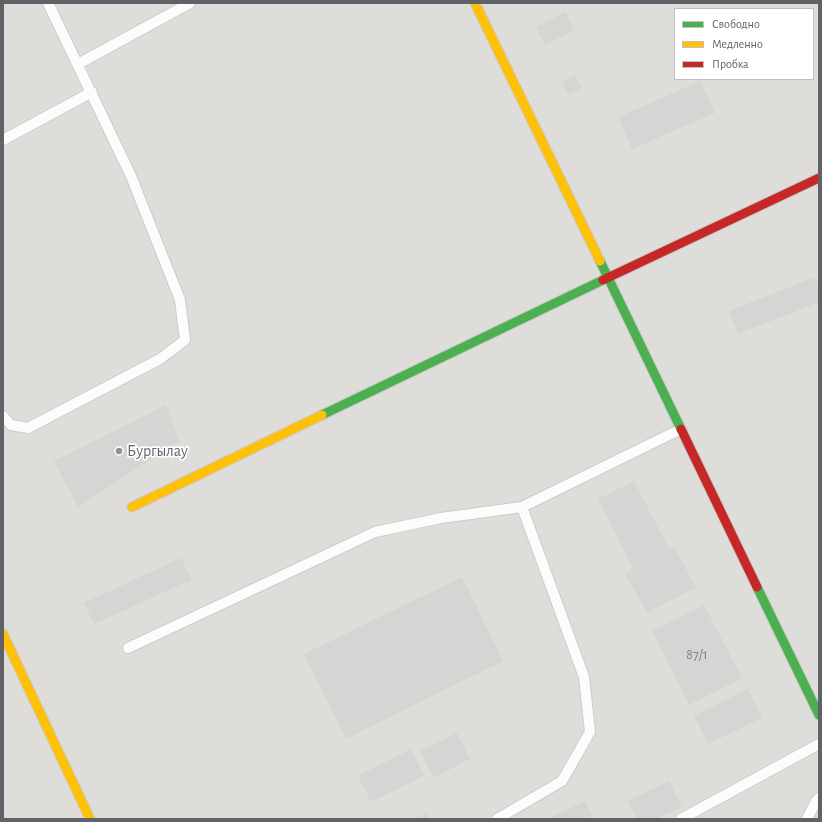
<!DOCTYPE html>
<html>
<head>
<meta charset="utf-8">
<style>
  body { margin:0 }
  #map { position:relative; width:822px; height:822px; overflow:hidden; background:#efeeea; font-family:"Alegreya Sans",sans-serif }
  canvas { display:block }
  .frame { position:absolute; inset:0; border:4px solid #5f6368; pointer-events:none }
  .legend { position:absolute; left:674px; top:8px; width:140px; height:72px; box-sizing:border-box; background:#fff; border:1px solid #bfc1c3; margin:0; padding:5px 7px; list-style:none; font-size:12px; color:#5f6368 }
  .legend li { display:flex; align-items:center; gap:8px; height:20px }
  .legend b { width:20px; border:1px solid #bfc1c3 }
</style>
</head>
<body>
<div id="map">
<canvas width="822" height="822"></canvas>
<div class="frame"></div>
<ul class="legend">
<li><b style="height:5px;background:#4caf50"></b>Свободно</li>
<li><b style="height:5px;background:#ffc107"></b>Медленно</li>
<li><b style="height:5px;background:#c62828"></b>Пробка</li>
</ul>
</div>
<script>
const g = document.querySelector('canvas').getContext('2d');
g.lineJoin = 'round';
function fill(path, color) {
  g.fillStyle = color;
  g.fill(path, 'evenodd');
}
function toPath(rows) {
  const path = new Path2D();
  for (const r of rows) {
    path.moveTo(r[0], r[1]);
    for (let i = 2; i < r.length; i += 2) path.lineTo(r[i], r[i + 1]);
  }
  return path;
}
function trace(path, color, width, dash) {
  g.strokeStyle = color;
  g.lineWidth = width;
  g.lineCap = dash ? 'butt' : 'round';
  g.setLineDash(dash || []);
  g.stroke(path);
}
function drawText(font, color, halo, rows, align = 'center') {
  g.font = font + ' "Alegreya Sans",sans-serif';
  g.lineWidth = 3.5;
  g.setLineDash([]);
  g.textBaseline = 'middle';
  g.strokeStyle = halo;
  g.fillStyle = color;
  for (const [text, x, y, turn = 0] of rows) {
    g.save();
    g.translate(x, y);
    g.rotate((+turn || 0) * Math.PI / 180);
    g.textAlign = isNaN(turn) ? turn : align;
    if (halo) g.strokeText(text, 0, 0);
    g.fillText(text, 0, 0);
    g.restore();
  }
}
const industrial = toPath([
  [3,3,819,3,819,819,3,819],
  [675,9,813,9,813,79,675,79]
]);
const building = toPath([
  [566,12,574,30,545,45,536,27],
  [575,75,582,88,568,95,562,82],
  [701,81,715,113,632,149,618,117],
  [815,277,819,288,819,302,738,334,729,311],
  [166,405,179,441,78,507,54,461],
  [634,481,669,549,674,547,696,587,647,613,625,573,639,565,633,568,598,499],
  [181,558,191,580,94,624,84,603],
  [462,577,503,661,346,739,304,654],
  [704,605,742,678,689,705,652,631],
  [748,689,762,718,708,744,694,716],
  [457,733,470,759,433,778,420,751],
  [411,749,424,776,371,802,358,776],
  [669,781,682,807,656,819,637,819,628,801],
  [585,801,592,816,586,819,547,819],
  [426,813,429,819,414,819]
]);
const lane = toPath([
  [78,64,190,3],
  [3,140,92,92],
  [3,416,11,425,28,428,160,359,185,340,180,300,131,176,48,3],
  [128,648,375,532,441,518,522,507,681,429],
  [497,819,562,781,590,732,584,677,522,507],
  [681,819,819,744],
  [807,819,816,801,819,798]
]);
const fast = toPath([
  [600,261,681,429],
  [322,415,603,280],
  [757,587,819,715]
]);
const slow = toPath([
  [475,3,600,261],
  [132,507,322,415],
  [3,634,90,819]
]);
const jam = toPath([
  [603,280,819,178],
  [681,429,757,587]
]);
const markers = [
  [119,451,4,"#919496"]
];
const numberNames = [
  ["87/1",697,655]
];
const poiNames = [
  ["Бургылау",127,451]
];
fill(industrial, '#dfddda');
fill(building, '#d6d5d3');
trace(lane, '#cbcccc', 12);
trace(fast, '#cacacb', 11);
trace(slow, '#cacacb', 11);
trace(jam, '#cacacb', 11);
trace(lane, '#fdfcfc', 10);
trace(fast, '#4caf50', 9);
trace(slow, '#ffc107', 9);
trace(jam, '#c62828', 9);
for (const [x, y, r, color] of markers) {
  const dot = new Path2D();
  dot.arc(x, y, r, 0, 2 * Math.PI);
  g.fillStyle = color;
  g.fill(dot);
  trace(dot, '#fff', 1.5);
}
drawText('14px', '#7e8184', null, numberNames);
drawText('16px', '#5f6368', '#fff', poiNames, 'left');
</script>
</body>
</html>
